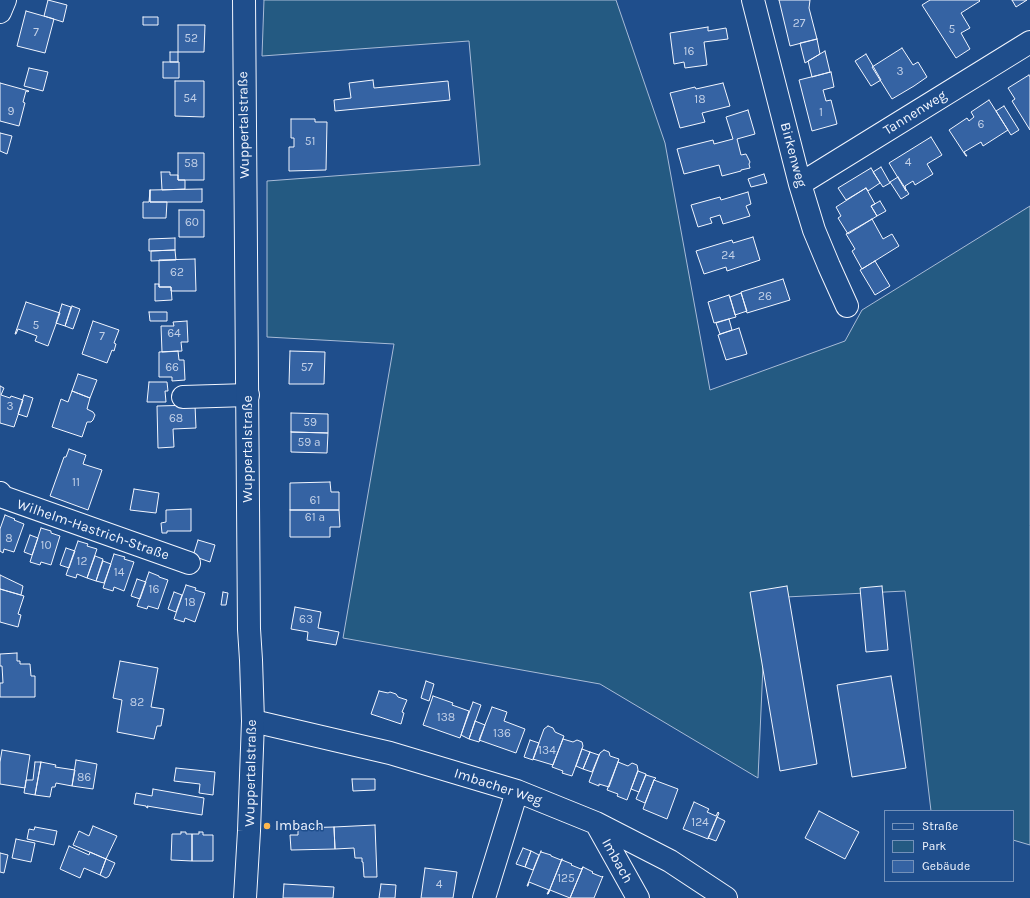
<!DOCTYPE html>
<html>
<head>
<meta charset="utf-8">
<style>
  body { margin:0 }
  #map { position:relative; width:1030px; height:898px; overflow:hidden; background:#1f4e8c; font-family:Karla,sans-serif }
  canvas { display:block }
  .legend { position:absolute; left:884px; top:810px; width:130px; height:72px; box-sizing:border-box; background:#1f4e8c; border:1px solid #7391ba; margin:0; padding:5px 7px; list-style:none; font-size:12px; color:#f2f6ff }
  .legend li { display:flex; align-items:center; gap:8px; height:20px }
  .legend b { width:20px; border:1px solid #7391ba }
</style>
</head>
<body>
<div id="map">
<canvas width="1030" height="898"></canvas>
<ul class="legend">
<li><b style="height:5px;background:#1f4e8c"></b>Straße</li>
<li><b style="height:11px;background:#245a82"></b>Park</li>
<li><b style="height:11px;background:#3563a3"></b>Gebäude</li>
</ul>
</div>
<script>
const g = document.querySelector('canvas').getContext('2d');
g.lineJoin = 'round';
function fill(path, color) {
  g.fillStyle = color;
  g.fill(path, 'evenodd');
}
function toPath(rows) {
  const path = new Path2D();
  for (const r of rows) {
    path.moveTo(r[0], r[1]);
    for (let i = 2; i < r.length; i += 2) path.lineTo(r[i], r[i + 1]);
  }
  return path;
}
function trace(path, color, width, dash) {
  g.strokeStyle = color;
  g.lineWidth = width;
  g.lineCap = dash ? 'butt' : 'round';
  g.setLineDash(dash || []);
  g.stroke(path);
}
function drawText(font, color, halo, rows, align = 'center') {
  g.font = font + ' Karla,sans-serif';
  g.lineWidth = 3;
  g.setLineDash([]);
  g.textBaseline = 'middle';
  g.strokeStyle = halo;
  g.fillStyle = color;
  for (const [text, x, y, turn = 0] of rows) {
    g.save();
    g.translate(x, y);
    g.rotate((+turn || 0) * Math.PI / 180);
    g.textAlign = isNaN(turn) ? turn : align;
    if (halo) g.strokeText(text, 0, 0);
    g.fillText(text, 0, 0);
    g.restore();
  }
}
const green = toPath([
  [264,0,616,0,665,143,710,390,845,341,862,310,1030,206,1030,845,1013,840,1013,811,931,811,905,591,766,598,758,778,600,684,343,638,394,344,267,337,267,181,480,165,469,41,262,56,264,0]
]);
const building = toPath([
  [48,0,67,5,63,22,44,16,48,0],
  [779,0,810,0,809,8,817,39,790,46,779,0],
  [930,0,979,0,980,1,961,13,970,28,961,33,970,49,956,58,922,5,930,0],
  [1012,0,1027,0,1016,7,1012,0],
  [26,11,54,19,45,53,17,46,26,11],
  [143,17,158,17,158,25,143,25,143,17],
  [178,25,205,25,204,52,178,52,178,25],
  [708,27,708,31,726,28,728,39,704,42,707,65,685,68,684,62,674,64,670,33,708,27],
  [817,39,820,54,805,63,800,43,817,39],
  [902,48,913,65,918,62,927,77,914,86,892,99,872,67,902,48],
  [825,51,830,72,812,77,808,61,825,51],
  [170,52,178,52,178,62,170,62,170,52],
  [866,54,881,80,871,86,855,61,866,54],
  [163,62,179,62,179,78,163,78,163,62],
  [29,68,48,72,43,91,24,86,29,68],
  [831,72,834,87,823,90,826,101,831,100,837,124,812,131,799,80,831,72],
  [1029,75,1030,77,1030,130,1012,101,1015,99,1008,88,1029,75],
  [373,80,374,88,448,81,450,100,335,111,334,100,351,98,349,83,373,80],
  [175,81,204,81,204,117,175,116,175,81],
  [0,83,29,91,28,92,26,91,23,102,25,103,19,126,0,121,0,83],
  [723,83,730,106,702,113,705,122,680,128,670,93,695,87,696,89,723,83],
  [989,100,1008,130,983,146,981,142,964,152,967,156,966,156,949,130,967,118,969,121,974,117,971,112,989,100],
  [1004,106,1019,130,1011,135,996,111,1004,106],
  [748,110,755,134,737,139,741,155,746,154,750,162,749,164,750,168,741,170,741,171,722,176,719,165,684,174,677,149,713,140,714,144,733,139,726,117,748,110],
  [291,119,315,119,315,122,327,122,326,170,289,171,289,147,294,147,294,138,291,138,291,119],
  [0,133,12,136,7,154,0,151,0,133],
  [931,137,942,155,927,164,933,174,915,185,913,181,905,186,906,191,889,163,931,137],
  [178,153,204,153,204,180,178,180,178,153],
  [881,167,890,183,883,187,873,172,881,167],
  [871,168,880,183,868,191,866,188,846,200,838,188,871,168],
  [161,172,170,172,170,175,178,175,178,180,185,180,185,189,162,190,161,172],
  [764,174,767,183,751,187,748,179,764,174],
  [898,177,909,194,901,199,890,182,898,177],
  [866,188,875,204,871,206,877,216,848,234,838,218,841,216,836,207,866,188],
  [202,189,202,202,150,202,150,190,202,189],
  [150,190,150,202,167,202,166,218,143,218,143,202,149,202,150,190],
  [748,192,751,204,746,206,750,216,723,224,720,215,710,218,712,223,698,227,691,205,720,197,721,200,748,192],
  [880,201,886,211,877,216,871,206,880,201],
  [179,210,204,210,204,237,179,237,179,210],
  [872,219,883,239,892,234,899,246,862,269,852,251,855,249,846,234,872,219],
  [753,237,760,260,727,271,726,267,704,274,696,251,732,240,733,243,753,237],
  [175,238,175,250,149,251,149,239,175,238],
  [175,250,176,260,151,261,151,251,175,250],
  [195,259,196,291,171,291,171,287,159,287,159,260,195,259],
  [875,261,890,286,875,295,860,270,875,261],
  [783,279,790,300,747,313,741,292,783,279],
  [155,284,159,284,159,287,171,287,172,300,155,301,155,284],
  [741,293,747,311,735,315,730,297,741,293],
  [729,295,736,317,714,323,708,302,729,295],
  [26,302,60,313,48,346,35,341,37,336,18,329,16,334,15,334,26,302],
  [62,304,71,307,65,326,56,323,62,304],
  [72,306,80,309,73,329,65,326,72,306],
  [149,312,167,312,167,321,150,321,149,312],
  [729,319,732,330,720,334,716,323,729,319],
  [93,321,119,330,114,343,116,344,114,351,112,350,107,363,82,354,93,321],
  [187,321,188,342,181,342,182,351,162,352,161,326,174,326,173,322,187,321],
  [739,328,747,354,726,360,718,335,739,328],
  [178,351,179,360,184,360,185,380,172,381,172,377,159,377,159,352,178,351],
  [290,351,325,352,324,384,289,384,290,351],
  [78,374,97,380,90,398,72,391,78,374],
  [149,382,167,382,168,391,165,391,166,402,147,402,149,382],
  [0,386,4,388,1,395,10,398,11,396,23,400,14,427,0,423,0,386],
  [72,391,90,398,87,409,93,412,95,415,93,420,91,422,87,422,82,437,52,427,61,399,68,402,72,391],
  [24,395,33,398,27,417,18,414,24,395],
  [195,405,196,428,173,429,174,447,158,448,157,406,195,405],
  [291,413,328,414,328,433,291,432,291,413],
  [291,432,328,433,327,453,291,452,291,432],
  [69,449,86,455,83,464,102,470,88,510,50,496,64,457,66,457,69,449],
  [330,482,331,492,339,492,339,510,290,510,290,483,330,482],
  [134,489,159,493,156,513,130,510,134,489],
  [191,509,191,531,167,531,167,533,162,533,161,523,166,522,166,510,191,509],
  [290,510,339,510,340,527,330,527,330,537,290,537,290,510],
  [5,515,15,519,14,520,24,524,14,552,4,549,3,553,0,551,0,529,5,515],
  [41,528,51,531,51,533,60,536,51,565,41,562,40,565,30,562,41,528],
  [30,535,38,538,32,555,24,552,30,535],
  [198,540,215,545,210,562,193,556,198,540],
  [78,541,88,544,87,546,97,549,87,578,77,574,76,578,66,575,78,541],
  [66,548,75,551,69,568,60,565,66,548],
  [114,554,125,557,124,559,134,562,124,591,114,587,113,591,103,588,114,554],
  [95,556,103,559,96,581,87,578,95,556],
  [103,561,111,564,104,583,96,581,103,561],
  [149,572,159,576,159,577,168,580,158,609,148,606,147,609,137,606,149,572],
  [0,575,23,586,21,595,0,589,0,575],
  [137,579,146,582,140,599,131,596,137,579],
  [186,585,196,588,195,590,205,593,195,622,185,618,184,622,174,619,186,585],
  [787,586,817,764,780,771,750,592,787,586],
  [882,586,888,650,866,652,860,588,882,586],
  [0,589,24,596,18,614,21,615,18,627,0,622,0,589],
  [174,592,182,595,176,612,168,609,174,592],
  [223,592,228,593,226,605,221,605,223,592],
  [295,607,321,612,318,628,339,632,336,645,307,640,308,632,291,629,295,607],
  [17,653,17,661,20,661,20,664,30,664,31,676,35,676,35,697,0,697,0,683,3,683,2,666,0,666,0,654,17,653],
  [120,661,158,668,151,707,164,709,161,726,157,726,154,739,117,732,122,700,113,698,120,661],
  [891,676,906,768,852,777,837,685,891,676],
  [426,681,434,684,429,701,421,698,426,681],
  [379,691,388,693,390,692,396,694,398,697,407,700,402,712,404,713,401,724,371,714,379,691],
  [433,696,453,703,452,705,469,711,460,738,423,725,433,696],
  [473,702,481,705,469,739,461,735,473,702],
  [492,707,507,712,504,721,525,729,516,753,479,740,492,707],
  [475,721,485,725,479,742,469,739,475,721],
  [548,726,553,728,555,732,564,736,553,765,533,759,544,729,548,726],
  [563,739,573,742,577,740,582,742,583,746,572,776,562,773,563,771,552,767,563,739],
  [530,740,539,743,533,760,524,757,530,740],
  [582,749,590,752,583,769,576,766,582,749],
  [2,750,30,755,25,788,0,784,0,762,2,750],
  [604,750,609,752,610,756,619,759,609,787,599,784,599,786,589,782,600,753,604,750],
  [590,752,599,755,592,772,583,769,590,752],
  [76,760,97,764,93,789,72,786,76,760],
  [35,762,41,762,35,795,24,793,26,780,33,780,35,762],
  [41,762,56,765,55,767,75,770,72,786,56,783,55,787,52,787,50,797,35,795,41,762],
  [618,762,628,766,632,763,637,765,638,770,627,800,617,796,618,794,607,790,618,762],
  [176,768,215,772,213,795,199,793,200,784,174,781,176,768],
  [638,771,646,774,639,792,631,789,638,771],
  [646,775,656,778,654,780,645,803,636,799,646,775],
  [352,779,375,779,375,790,353,791,352,779],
  [654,780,678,789,667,819,643,809,654,780],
  [153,789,204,798,202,815,147,806,148,808,146,807,146,806,134,804,136,793,152,796,153,789],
  [694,802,709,809,707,812,716,816,718,812,719,813,708,839,683,829,694,802],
  [819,811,859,832,845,859,805,838,819,811],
  [717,817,725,821,716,841,708,838,717,817],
  [375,825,377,877,364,877,363,862,362,862,362,858,355,858,354,848,335,849,334,827,375,825],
  [93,826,117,836,106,859,73,845,79,831,89,836,93,826],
  [35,827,57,831,54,845,27,839,29,829,34,830,35,827],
  [334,827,335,849,291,850,290,835,298,835,298,828,334,827],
  [181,832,186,832,186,834,192,834,192,861,171,860,172,834,181,834,181,832],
  [199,832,203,832,203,835,213,835,213,861,192,861,192,834,199,834,199,832],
  [16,839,35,843,31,862,12,858,16,839],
  [69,846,89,855,90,852,106,859,100,875,84,868,80,878,60,869,69,846],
  [523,848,531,851,525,867,516,864,523,848],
  [531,851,539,855,533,870,525,867,531,851],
  [541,851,541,852,551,855,551,856,561,860,562,859,548,894,547,894,549,890,529,882,528,886,527,886,541,851],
  [0,853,8,855,4,873,0,872,0,853],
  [106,859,115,863,109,876,106,878,100,875,106,859],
  [562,859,562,860,572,864,571,865,581,869,583,867,570,898,550,890,548,894,562,859],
  [583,867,593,872,592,873,602,877,603,876,594,898,570,898,583,867],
  [425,868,457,872,453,898,421,898,425,868],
  [284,884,334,887,333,898,283,898,284,884],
  [381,884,396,885,395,898,379,898,381,884]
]);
const minor = toPath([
  [753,0,800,184,814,230,829,266,847,306],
  [0,12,5,0],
  [800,184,1030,42],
  [183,397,248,395],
  [0,493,3,497,189,563],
  [253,721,390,753,517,791,596,823,670,861,726,898],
  [596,823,638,898],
  [484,898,517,791]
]);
const major = toPath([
  [244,0,249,629,251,660,253,721,249,831,245,898]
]);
const markers = [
  [267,826,4,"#ffb74d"]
];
const numberNames = [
  ["27",799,24],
  ["5",952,30],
  ["7",36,33],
  ["52",191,39],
  ["16",689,52],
  ["3",900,72],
  ["54",190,99],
  ["18",700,100],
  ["9",11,112],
  ["1",821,113],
  ["6",981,125],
  ["51",310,142],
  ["4",908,163],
  ["58",191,164],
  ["60",192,223],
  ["24",728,256],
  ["62",177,273],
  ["26",765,297],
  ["5",36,326],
  ["64",174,334],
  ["7",102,337],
  ["66",172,368],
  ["57",307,368],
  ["3",10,407],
  ["68",176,419],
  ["59",310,423],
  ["59 a",309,443],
  ["11",76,483],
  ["61",315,501],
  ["61 a",315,518],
  ["8",9,539],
  ["10",46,546],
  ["12",82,562],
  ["14",119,573],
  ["16",154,590],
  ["18",190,603],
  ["63",306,620],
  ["82",137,703],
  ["138",446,718],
  ["136",502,734],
  ["134",547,751],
  ["86",84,778],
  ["124",700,823],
  ["125",566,879],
  ["4",439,885]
];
const streetNames = [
  ["Tannenweg",915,113,-32],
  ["Wuppertalstraße",244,125,-91],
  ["Birkenweg",793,155,75],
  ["Wuppertalstraße",248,449,-90],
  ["Wilhelm-Hastrich-Straße",93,530,19],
  ["Wuppertalstraße",251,773,-89],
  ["Imbacher Weg",498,787,18],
  ["Imbach",617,861,61]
];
const poiNames = [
  ["Imbach",275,826]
];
fill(green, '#245a82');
trace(green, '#a8bbd7', 1);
fill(building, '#3563a3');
trace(building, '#f2f6ff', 1);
trace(minor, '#f2f6ff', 24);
trace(major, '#f2f6ff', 24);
trace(minor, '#1f4e8c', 22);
trace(major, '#1f4e8c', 22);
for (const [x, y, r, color] of markers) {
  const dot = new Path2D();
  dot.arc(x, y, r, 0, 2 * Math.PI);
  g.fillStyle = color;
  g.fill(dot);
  trace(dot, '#1f4e8c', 1.5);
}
drawText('12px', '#c3d1e8', null, numberNames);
drawText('14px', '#f2f6ff', '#1f4e8c', streetNames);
drawText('14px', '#f2f6ff', '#1f4e8c', poiNames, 'left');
</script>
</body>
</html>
